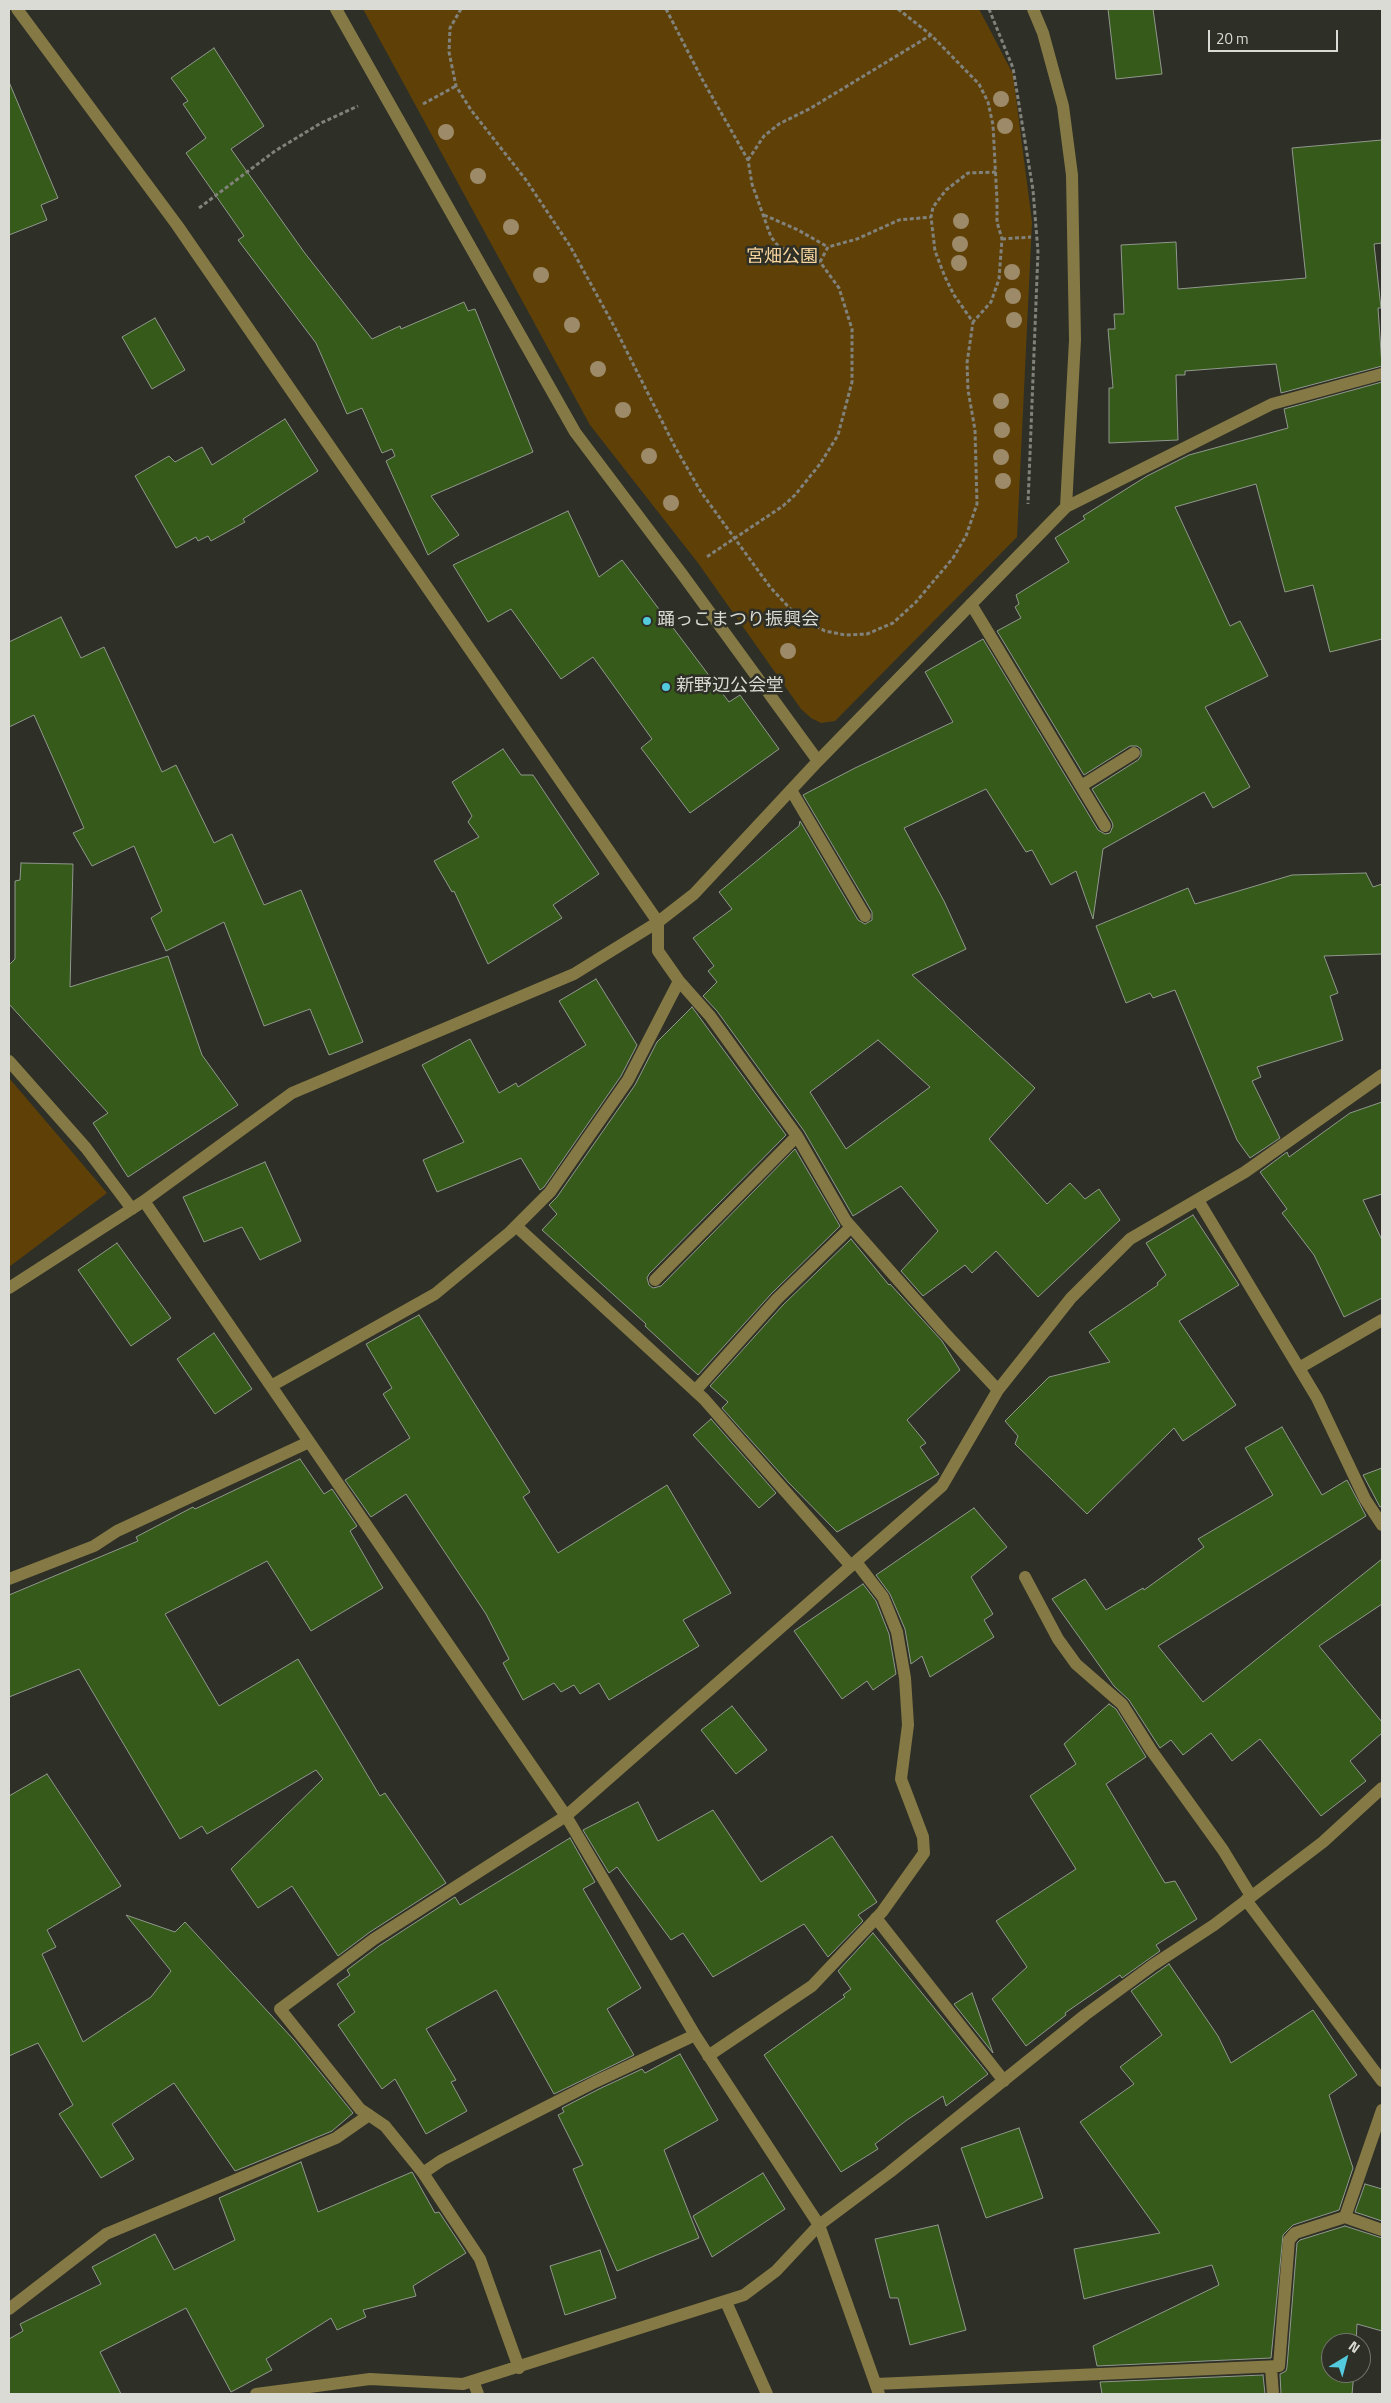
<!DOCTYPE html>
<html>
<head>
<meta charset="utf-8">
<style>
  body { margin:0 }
  #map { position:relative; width:1391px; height:2403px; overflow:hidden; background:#2e2f26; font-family:"Titillium Web",sans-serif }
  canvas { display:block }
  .frame { position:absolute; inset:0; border:10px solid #dadbd5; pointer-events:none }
  .north { position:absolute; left:1321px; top:2333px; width:50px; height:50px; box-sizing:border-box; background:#2e2f26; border:1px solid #73746c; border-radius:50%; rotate:37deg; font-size:14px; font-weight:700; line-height:20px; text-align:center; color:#dadbd5 }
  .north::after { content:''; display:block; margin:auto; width:18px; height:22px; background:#54cade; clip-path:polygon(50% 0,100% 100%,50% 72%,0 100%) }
  .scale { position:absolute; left:1208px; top:30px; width:130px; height:22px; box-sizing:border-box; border:2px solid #dadbd5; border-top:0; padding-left:6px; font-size:15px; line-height:18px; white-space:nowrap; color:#dadbd5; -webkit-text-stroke:4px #2e2f26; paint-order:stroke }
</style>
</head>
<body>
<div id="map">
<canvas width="1391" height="2403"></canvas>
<div class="frame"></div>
<div class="north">N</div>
<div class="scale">20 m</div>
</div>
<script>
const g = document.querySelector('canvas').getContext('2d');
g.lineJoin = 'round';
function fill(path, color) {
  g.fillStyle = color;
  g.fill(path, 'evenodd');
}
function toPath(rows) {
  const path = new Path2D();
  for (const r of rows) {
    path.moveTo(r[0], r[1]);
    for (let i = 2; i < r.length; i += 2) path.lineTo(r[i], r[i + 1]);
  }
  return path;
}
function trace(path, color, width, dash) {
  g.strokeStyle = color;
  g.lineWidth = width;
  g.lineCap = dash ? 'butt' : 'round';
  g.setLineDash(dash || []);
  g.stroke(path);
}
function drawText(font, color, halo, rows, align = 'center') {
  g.font = font + ' "Titillium Web","Noto Sans JP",sans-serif';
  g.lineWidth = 5;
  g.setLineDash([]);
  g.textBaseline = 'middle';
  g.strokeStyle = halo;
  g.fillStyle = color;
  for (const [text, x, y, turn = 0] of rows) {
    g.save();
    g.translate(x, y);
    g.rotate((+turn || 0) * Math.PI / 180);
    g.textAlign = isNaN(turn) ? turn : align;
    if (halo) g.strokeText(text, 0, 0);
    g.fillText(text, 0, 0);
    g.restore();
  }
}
const green = toPath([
  [363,9,979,9,1013,74,1032,222,1017,537,835,721,821,723,811,718,801,709,698,563,590,425],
  [9,1078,107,1193,9,1267]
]);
const building = toPath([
  [1108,9,1153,9,1162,74,1116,79,1108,9],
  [214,48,264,126,231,149,304,252,372,339,400,326,401,329,464,302,468,311,475,309,533,452,431,496,459,535,428,555,386,461,395,456,392,449,382,453,362,408,347,414,316,343,238,240,244,236,186,153,206,138,183,104,188,101,171,78,214,48],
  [9,82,58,198,41,205,47,220,9,235,9,82],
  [1382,140,1382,243,1374,244,1381,308,1378,308,1382,366,1281,393,1276,364,1185,371,1185,375,1176,375,1178,440,1109,443,1109,388,1113,388,1108,329,1115,329,1114,314,1124,314,1121,245,1176,242,1178,289,1306,278,1292,148,1382,140],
  [155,318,185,370,152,389,122,337,155,318],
  [1382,382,1382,639,1330,652,1313,585,1285,592,1256,484,1175,507,1230,626,1240,621,1268,676,1205,707,1250,787,1213,808,1204,792,1103,849,1093,919,1076,871,1051,885,1032,850,1026,852,986,789,904,828,944,901,966,949,912,975,1035,1088,989,1139,1047,1204,1070,1183,1085,1199,1099,1189,1120,1220,1038,1297,996,1251,972,1273,965,1265,923,1296,901,1271,938,1231,901,1186,853,1216,804,1131,717,1011,703,996,717,982,708,971,714,966,693,938,732,909,719,892,799,826,800,821,858,920,865,924,872,920,872,912,803,795,855,768,953,722,925,672,983,639,1098,830,1105,834,1110,833,1113,826,1112,822,1092,789,1138,760,1141,756,1141,749,1137,746,1130,746,1084,775,997,631,1021,618,1015,607,1019,604,1016,595,1069,562,1055,538,1085,519,1083,516,1147,476,1189,455,1288,428,1284,409,1382,382],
  [878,1040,930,1087,846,1149,810,1092,878,1040],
  [285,419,318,471,243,519,245,522,211,541,208,536,198,541,196,537,176,548,135,476,169,456,175,462,202,447,212,465,285,419],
  [568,511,599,577,622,560,729,702,740,695,779,749,690,813,641,748,652,739,593,657,561,679,511,609,488,622,453,565,568,511],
  [61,617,81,658,104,647,162,772,176,765,214,843,232,834,264,905,301,890,363,1042,329,1055,310,1009,264,1026,224,922,166,951,151,918,162,911,134,846,92,866,73,833,84,828,34,715,9,727,9,642,61,617],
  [503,749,521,775,533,775,599,874,553,905,562,918,488,964,454,891,452,892,434,861,479,837,468,822,472,816,452,782,503,749],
  [21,863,73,864,70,987,168,956,202,1055,238,1105,128,1177,93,1123,108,1113,9,1004,9,965,15,959,15,881,20,880,21,863],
  [1366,873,1373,887,1382,884,1382,954,1324,956,1338,993,1330,996,1343,1040,1257,1067,1261,1077,1252,1081,1280,1138,1250,1158,1237,1140,1175,990,1153,998,1150,993,1126,1003,1096,926,1188,888,1195,904,1292,875,1366,873],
  [596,979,637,1045,621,1076,544,1187,540,1190,521,1158,437,1192,423,1160,464,1142,422,1065,470,1039,499,1093,516,1083,518,1087,586,1045,559,1001,596,979],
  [692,1007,786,1135,649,1274,647,1278,649,1285,653,1288,661,1286,795,1149,840,1226,771,1294,698,1375,645,1326,646,1324,542,1230,557,1214,549,1205,557,1197,635,1085,657,1042,692,1007],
  [1382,1102,1382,1194,1363,1200,1382,1240,1382,1298,1344,1317,1314,1255,1282,1213,1287,1209,1260,1172,1287,1152,1289,1157,1350,1113,1382,1102],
  [265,1162,301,1241,260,1260,242,1227,204,1242,183,1197,265,1162],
  [1193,1215,1239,1285,1179,1321,1236,1405,1183,1441,1174,1428,1087,1514,1015,1444,1018,1436,1005,1421,1049,1377,1110,1362,1089,1332,1158,1285,1157,1283,1166,1275,1146,1243,1193,1215],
  [851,1239,889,1285,890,1284,942,1341,960,1370,907,1420,926,1443,920,1447,939,1474,837,1532,789,1483,722,1408,728,1402,710,1386,783,1305,851,1239],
  [117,1243,171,1318,131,1346,78,1270,117,1243],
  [419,1315,530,1492,523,1497,558,1553,667,1485,731,1593,683,1620,699,1646,609,1700,599,1683,580,1694,574,1685,561,1692,554,1683,523,1700,503,1663,509,1659,486,1614,406,1494,371,1517,345,1480,410,1438,383,1394,392,1388,366,1344,419,1315],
  [214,1333,252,1389,215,1414,177,1359,214,1333],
  [711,1419,776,1493,759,1508,693,1435,711,1419],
  [1282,1427,1322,1495,1347,1480,1366,1516,1158,1646,1203,1702,1382,1559,1382,1604,1319,1646,1382,1722,1382,1733,1350,1761,1366,1781,1321,1816,1260,1739,1232,1761,1211,1733,1183,1755,1171,1740,1160,1748,1129,1700,1114,1686,1052,1599,1085,1579,1106,1610,1143,1588,1144,1590,1204,1547,1198,1539,1273,1495,1245,1448,1282,1427],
  [300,1459,324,1494,332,1489,357,1526,350,1531,383,1588,311,1631,267,1561,165,1614,219,1706,298,1659,380,1796,385,1793,446,1883,370,1932,338,1956,292,1886,258,1908,231,1869,323,1779,316,1770,207,1834,202,1826,180,1839,79,1669,9,1697,9,1595,138,1541,136,1537,193,1507,195,1509,300,1459],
  [1382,1468,1382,1506,1380,1507,1363,1475,1382,1468],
  [974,1508,1007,1547,971,1577,993,1614,984,1620,994,1637,930,1677,922,1656,911,1664,905,1629,890,1594,876,1575,974,1508],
  [863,1584,876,1601,889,1634,896,1674,873,1690,867,1681,842,1699,794,1631,863,1584],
  [1109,1704,1116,1709,1146,1757,1106,1784,1165,1883,1175,1881,1197,1919,1156,1945,1160,1951,1122,1978,1120,1975,1065,2013,1066,2015,1026,2046,992,1999,1027,1967,996,1921,1076,1869,1030,1796,1076,1764,1064,1744,1109,1704],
  [732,1706,767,1750,736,1774,701,1730,732,1706],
  [47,1774,121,1886,47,1930,56,1947,42,1954,83,2042,151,1997,171,1971,126,1915,175,1932,185,1922,294,2040,353,2113,332,2131,235,2171,174,2083,112,2124,134,2159,101,2178,59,2114,73,2105,38,2043,9,2056,9,1796,47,1774],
  [638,1802,658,1841,713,1810,761,1882,832,1836,877,1902,858,1915,863,1921,828,1957,804,1924,713,1977,683,1933,671,1940,617,1867,609,1873,583,1830,638,1802],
  [570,1838,595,1882,583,1889,641,1988,607,2009,634,2055,554,2094,496,1990,426,2029,456,2080,451,2082,467,2111,426,2134,395,2079,382,2089,338,2025,355,2012,337,1984,350,1975,347,1970,379,1946,455,1897,460,1905,570,1838],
  [873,1933,988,2074,946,2106,943,2096,907,2120,875,2144,878,2149,841,2172,764,2055,845,1997,843,1995,851,1989,838,1971,873,1933],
  [1169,1964,1218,2036,1231,2063,1313,2010,1357,2075,1329,2095,1353,2168,1339,2210,1293,2225,1283,2235,1271,2358,1097,2366,1093,2346,1219,2285,1212,2265,1084,2299,1074,2249,1160,2233,1080,2122,1134,2084,1120,2067,1162,2035,1131,1991,1169,1964],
  [972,1993,993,2053,954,2004,972,1993],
  [680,2054,718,2120,664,2150,699,2238,617,2271,573,2169,583,2165,558,2115,564,2112,562,2108,599,2089,642,2069,645,2073,680,2054],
  [1019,2128,1043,2198,986,2218,961,2148,1019,2128],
  [301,2162,318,2212,412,2172,435,2213,439,2212,466,2253,413,2286,416,2296,363,2310,366,2317,337,2330,331,2318,266,2359,272,2370,231,2392,186,2308,100,2352,121,2394,9,2394,9,2339,23,2331,20,2324,101,2284,92,2267,155,2234,174,2270,235,2240,219,2198,301,2162],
  [763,2173,785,2209,712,2257,693,2216,763,2173],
  [1365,2184,1382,2189,1382,2221,1355,2212,1365,2184],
  [938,2225,966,2330,910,2345,898,2298,890,2298,875,2239,938,2225],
  [1345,2226,1382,2238,1382,2331,1357,2324,1356,2343,1331,2343,1331,2373,1354,2373,1352,2394,1281,2394,1280,2374,1286,2371,1287,2367,1297,2243,1300,2240,1345,2226],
  [600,2250,616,2298,565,2315,550,2266,600,2250],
  [1263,2375,1265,2394,1102,2394,1100,2382,1263,2375]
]);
const path = toPath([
  [461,9,450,28,449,52,456,86,471,110,526,180,570,246,615,328,675,447,701,492,770,587,796,615,825,631,845,635,867,634,893,623,916,602,953,558,966,536,977,504,975,430,968,390,967,363,973,322],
  [666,9,702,79,748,160,752,184,771,237,779,247,820,262,839,288,852,329,852,382,838,435,820,464,795,495,783,506,705,558],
  [898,9,931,35,979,84,988,102,993,125,997,201,997,222,1002,239,999,279,991,302,973,322,954,295,945,277,935,251,931,217,933,207,946,190,968,173,996,172],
  [989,9,1013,68,1033,190,1038,252,1028,504],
  [423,104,456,86],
  [748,160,764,136,779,124,811,108,931,35],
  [199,208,275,151,321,123,358,106],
  [764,215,798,230,828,247],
  [1002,239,1031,237],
  [820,262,828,247,857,239,899,220,931,217]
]);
const minor = toPath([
  [17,9,177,225,658,922,658,951,679,981,710,1016,797,1136,846,1221,943,1331,998,1390],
  [336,9,575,432,682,574,818,761],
  [1033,9,1043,33,1063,106,1072,175,1075,340,1066,507],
  [971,604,1105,826],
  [1081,786,1134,753],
  [791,790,865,916],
  [9,1061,86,1148,132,1209],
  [1198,1200,1317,1398,1365,1499,1382,1525],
  [144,1201,566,1816,695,2035,819,2225,879,2394],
  [516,1226,704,1399,851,1566],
  [655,1280,797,1136],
  [9,1288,144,1201,292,1093,574,974,658,922,694,894,818,761,1066,507,1272,404,1382,374],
  [1299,1368,1382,1320],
  [271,1386,435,1294,510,1232,550,1192,628,1080,679,981],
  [695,1391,777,1299,851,1227],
  [1025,1577,1058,1639,1076,1664,1122,1704,1151,1750,1223,1850,1251,1896],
  [9,1579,94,1546,117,1531,309,1442],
  [1246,1900,1382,2081],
  [876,1918,1004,2081],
  [708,2056,812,1986,882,1912,924,1853,923,1837,901,1779,908,1725,905,1678,897,1632,883,1597,856,1562],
  [423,2173,442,2160,595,2082,695,2035],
  [1345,2217,1382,2110],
  [726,2302,767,2394],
  [9,2309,106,2234,336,2138,369,2115],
  [519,2368,480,2259,423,2173,385,2126,360,2109,280,2009,374,1939,566,1816,942,1486,998,1390,1071,1298,1130,1239,1245,1172,1382,1075],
  [1271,2368,1273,2394],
  [473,2381,478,2394],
  [876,2384,1279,2366,1289,2240,1295,2233,1345,2217,1382,2230],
  [256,2394,370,2379,463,2384,744,2295,776,2271,819,2225,890,2172,1085,2015,1153,1965,1214,1925,1323,1842,1382,1788]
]);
const trees = [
  [1001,99],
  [1005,126],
  [446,132],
  [478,176],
  [961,221],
  [511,227],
  [960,244],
  [959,263],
  [1012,272],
  [541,275],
  [1013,296],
  [1014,320],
  [572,325],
  [598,369],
  [1001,401],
  [623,410],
  [1002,430],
  [649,456],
  [1001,457],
  [1003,481],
  [671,503],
  [788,651]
];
const markers = [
  [647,621,5,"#54cade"],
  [666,687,5,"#54cade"]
];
const parkNames = [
  ["宮畑公園",782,258]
];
const poiNames = [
  ["踊っこまつり振興会",657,621],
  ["新野辺公会堂",676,687]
];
fill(green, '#5f4108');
fill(building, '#355a19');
trace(building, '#91988e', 1);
trace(path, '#81827b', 3, [4, 2.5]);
trace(minor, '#857945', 12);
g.fillStyle = '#9d8a69';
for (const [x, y] of trees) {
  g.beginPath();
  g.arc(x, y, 8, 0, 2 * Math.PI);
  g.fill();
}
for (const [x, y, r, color] of markers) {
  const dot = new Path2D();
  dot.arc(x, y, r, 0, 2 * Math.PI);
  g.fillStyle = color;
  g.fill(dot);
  trace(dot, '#2e2f26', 2);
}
drawText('18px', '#f8d59f', '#2e2f26', parkNames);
drawText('18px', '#dadbd5', '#2e2f26', poiNames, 'left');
</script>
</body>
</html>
